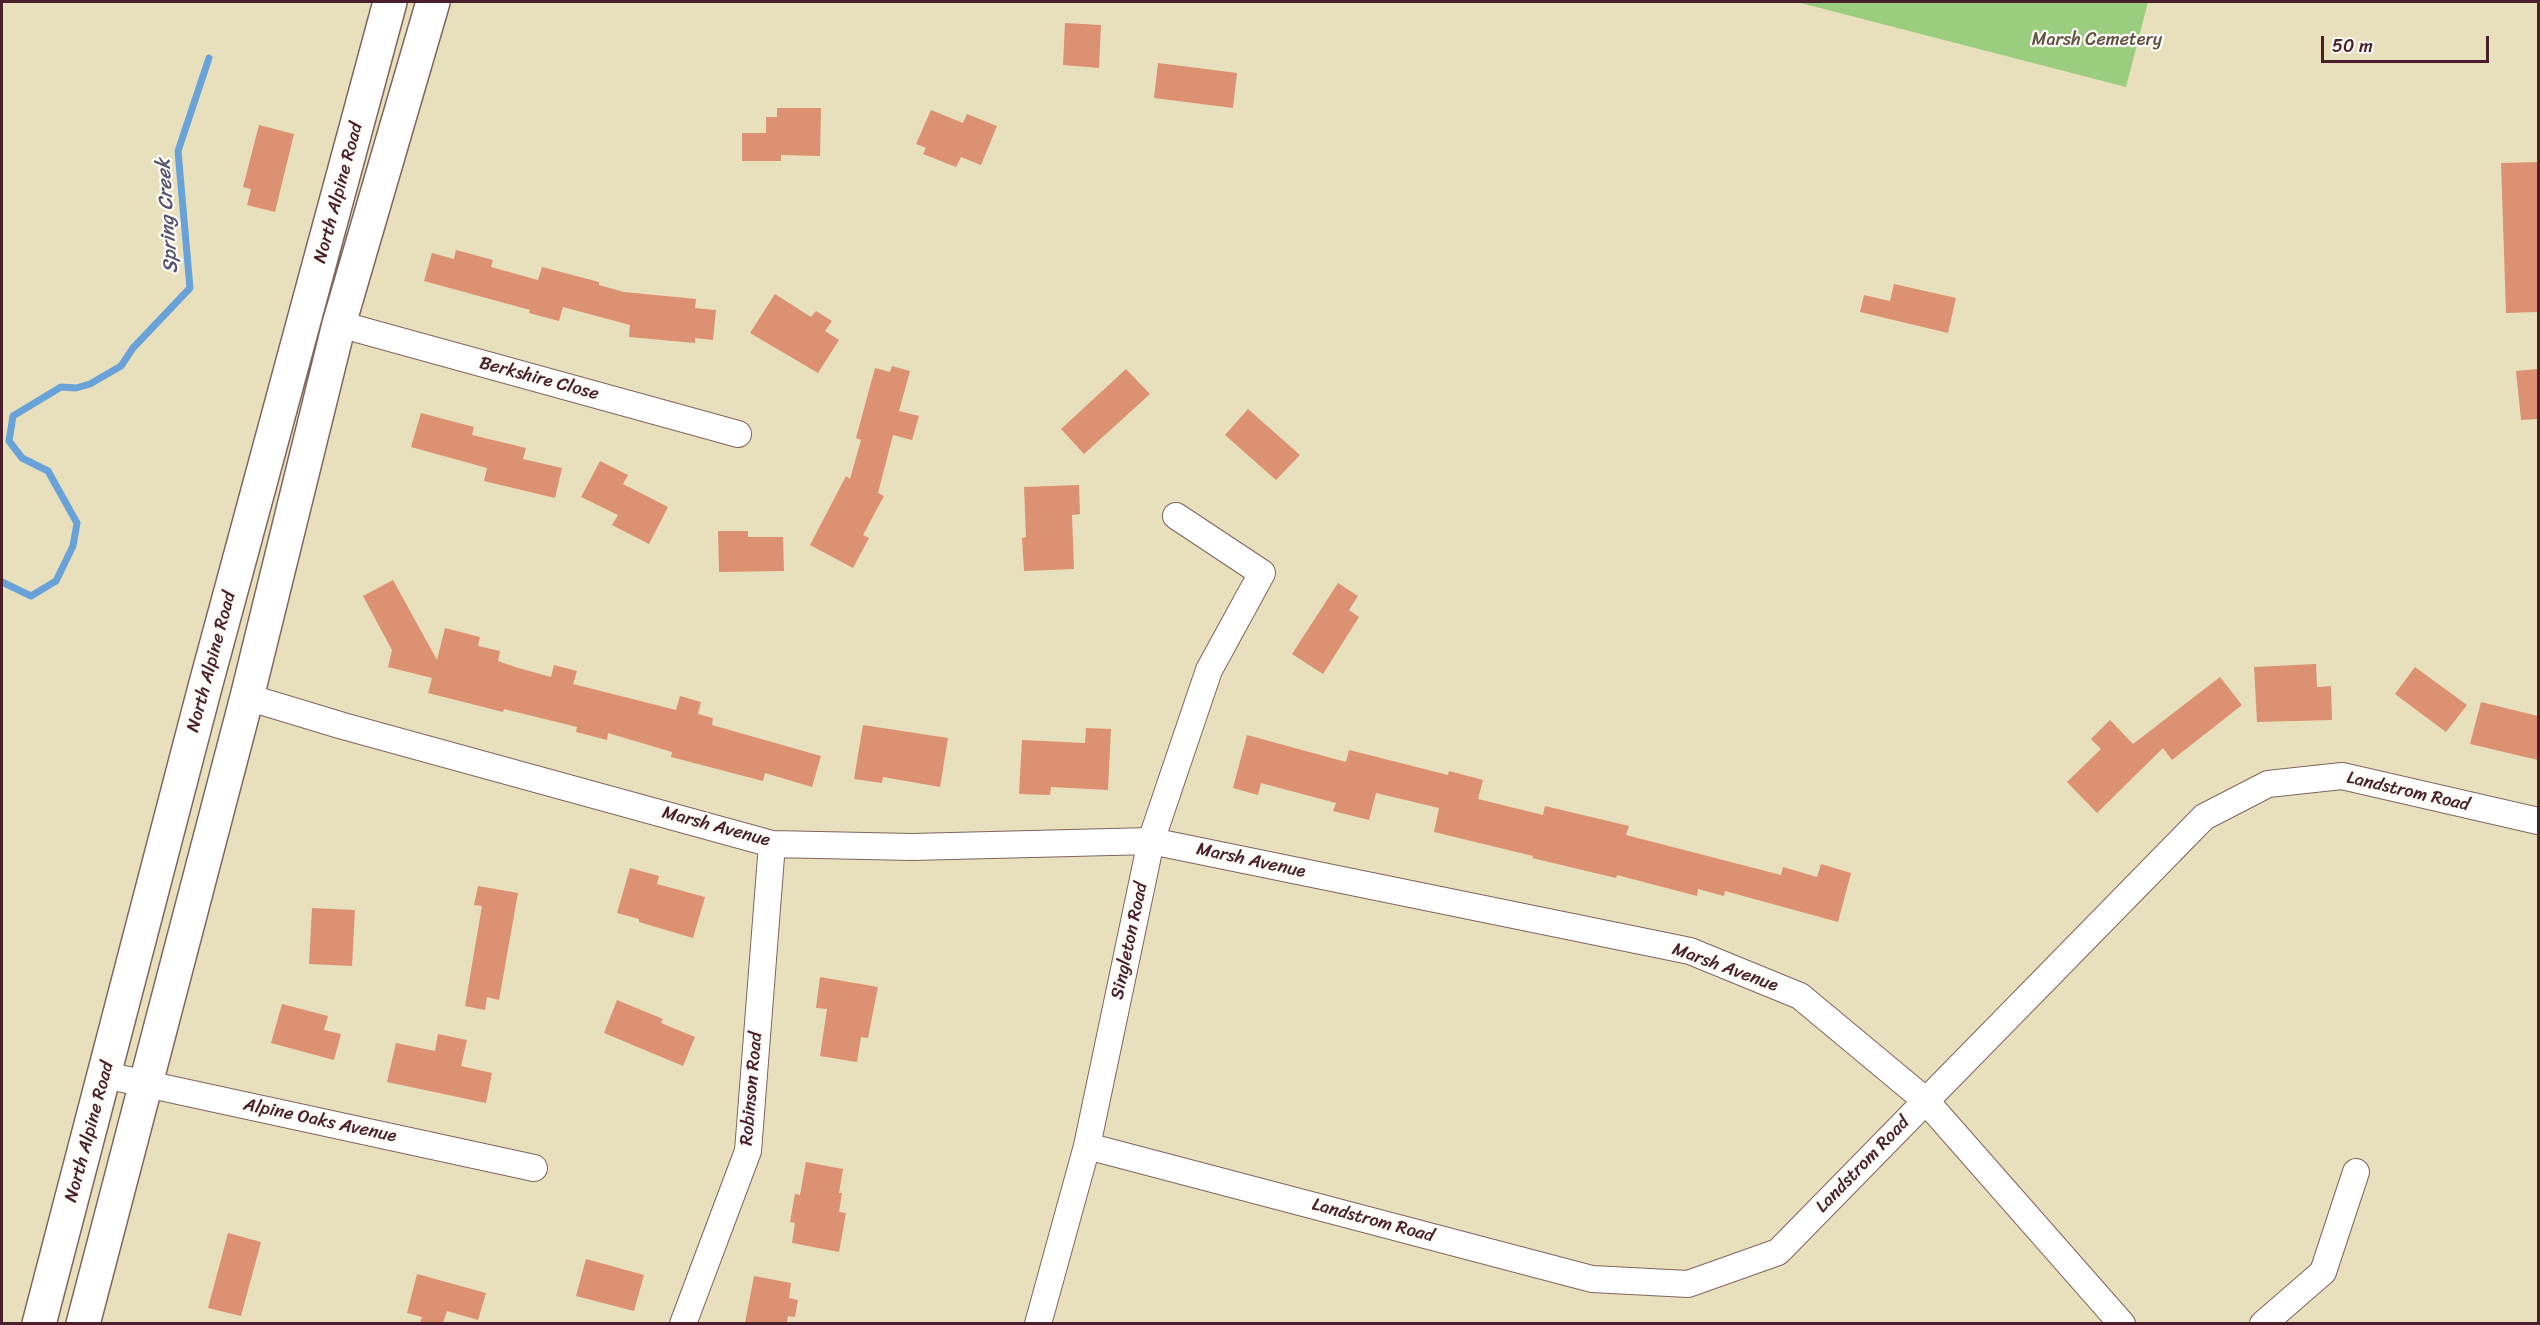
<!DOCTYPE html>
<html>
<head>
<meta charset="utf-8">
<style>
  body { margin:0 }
  #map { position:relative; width:2540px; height:1325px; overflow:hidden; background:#e8e0bc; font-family:Sriracha,sans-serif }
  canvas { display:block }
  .frame { position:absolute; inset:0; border:3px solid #4a1f2b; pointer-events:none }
  .scale { position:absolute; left:2321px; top:36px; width:168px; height:27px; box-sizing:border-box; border:3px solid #4a1f2b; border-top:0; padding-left:8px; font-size:18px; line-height:21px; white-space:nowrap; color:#4a1f2b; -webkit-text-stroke:4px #fdfcf7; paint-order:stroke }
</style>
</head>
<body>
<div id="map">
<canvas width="2540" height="1325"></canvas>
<div class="frame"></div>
<div class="scale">50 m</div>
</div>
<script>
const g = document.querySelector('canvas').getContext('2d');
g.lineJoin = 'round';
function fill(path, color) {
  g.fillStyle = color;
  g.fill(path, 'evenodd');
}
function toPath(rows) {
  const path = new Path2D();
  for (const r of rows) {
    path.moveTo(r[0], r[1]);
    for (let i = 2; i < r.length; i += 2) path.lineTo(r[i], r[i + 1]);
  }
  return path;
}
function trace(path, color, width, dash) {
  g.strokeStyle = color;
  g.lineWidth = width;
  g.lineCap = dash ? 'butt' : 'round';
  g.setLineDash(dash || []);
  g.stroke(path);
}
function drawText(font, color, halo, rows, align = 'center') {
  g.font = font + ' Sriracha,sans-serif';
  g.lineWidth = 4.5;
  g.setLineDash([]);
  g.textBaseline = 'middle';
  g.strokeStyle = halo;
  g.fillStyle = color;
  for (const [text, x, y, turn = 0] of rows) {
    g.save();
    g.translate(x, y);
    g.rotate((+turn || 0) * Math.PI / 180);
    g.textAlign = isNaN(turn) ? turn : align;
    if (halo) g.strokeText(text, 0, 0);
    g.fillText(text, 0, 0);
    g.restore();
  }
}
const green = toPath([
  [1797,2,2148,2,2126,87]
]);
const stream = toPath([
  [2,582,31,596,56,581,73,546,77,523,48,471,22,458,9,441,13,416,61,387,76,388,90,384,121,366,133,348,190,288,178,151,209,58]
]);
const building = toPath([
  [1065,23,1101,25,1099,68,1063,65],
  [1158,63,1237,73,1233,108,1154,98],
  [777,108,821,108,820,156,781,155,781,161,742,161,742,133,766,133,766,117,777,117],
  [931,110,963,123,967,114,997,126,981,165,961,157,956,167,923,154,926,148,916,144],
  [259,125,294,134,275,212,247,205,251,189,243,187],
  [2538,162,2538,312,2506,313,2501,163],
  [456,250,493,260,491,267,538,280,542,267,599,282,599,285,624,292,696,299,695,308,716,310,713,340,695,338,695,343,629,337,630,325,563,307,559,321,529,313,530,310,424,281,432,253,454,259],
  [1894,284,1956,298,1948,333,1860,312,1864,295,1890,301],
  [775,294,811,317,816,311,832,321,825,331,839,340,818,373,750,333],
  [892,366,910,371,899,411,919,416,912,440,893,435,878,493,884,496,863,535,869,538,853,568,810,545,846,476,850,479,861,440,856,438,875,368,890,372],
  [1126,369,1150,394,1084,454,1061,429],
  [2538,369,2538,419,2521,420,2516,371],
  [1248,409,1300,455,1276,480,1225,435],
  [421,413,474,427,472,435,526,448,523,459,562,468,555,498,484,481,487,468,411,447],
  [600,461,628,475,623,484,668,507,649,544,612,525,618,515,581,497],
  [1079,485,1080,514,1072,515,1074,569,1024,571,1022,538,1026,537,1024,487],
  [718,531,748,531,748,537,783,537,784,571,719,572],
  [393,580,437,660,445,628,480,637,478,646,500,651,498,661,515,667,551,677,554,665,577,671,573,684,676,710,680,696,701,702,698,714,713,718,712,725,821,756,812,787,765,773,763,781,671,757,672,752,608,733,607,740,576,732,577,727,504,709,503,712,428,693,432,678,388,667,392,650,363,596],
  [1338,583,1358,596,1349,610,1359,617,1323,674,1292,654],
  [2316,664,2317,687,2331,686,2332,720,2257,722,2254,667],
  [2415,667,2467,705,2446,732,2395,694],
  [2220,677,2242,705,2172,760,2163,748,2097,813,2067,782,2101,749,2091,739,2110,720,2133,744],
  [2481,702,2538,716,2538,760,2470,744],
  [863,725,948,738,940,787,883,777,882,783,854,779],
  [1086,728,1111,729,1108,790,1051,787,1050,795,1019,794,1022,740,1085,743],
  [1247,735,1346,762,1349,750,1448,775,1449,771,1483,780,1478,799,1543,815,1545,806,1629,826,1626,835,1781,875,1783,867,1817,877,1821,864,1851,873,1838,922,1725,891,1724,896,1698,889,1697,896,1617,875,1616,878,1532,858,1533,856,1434,832,1439,808,1376,793,1369,820,1333,811,1336,803,1261,783,1258,795,1233,788],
  [630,868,659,876,657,884,705,897,693,938,639,922,639,919,617,913],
  [478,886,518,893,499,1000,487,997,485,1010,465,1006,482,906,474,905],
  [312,908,355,910,352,966,309,964],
  [820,977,878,987,868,1038,861,1037,857,1062,820,1056,827,1009,816,1008],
  [617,1000,663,1019,661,1023,695,1037,683,1066,604,1033],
  [282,1004,328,1016,324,1030,341,1034,334,1060,271,1043],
  [438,1034,467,1040,461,1066,492,1073,486,1103,387,1082,396,1043,435,1051],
  [806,1162,843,1169,839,1193,842,1193,839,1212,846,1213,839,1252,792,1243,795,1223,790,1222,795,1194,800,1195],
  [228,1233,261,1242,241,1316,208,1308],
  [586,1259,644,1275,634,1311,576,1296],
  [417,1274,486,1293,478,1320,447,1311,443,1323,420,1323,422,1317,407,1313],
  [754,1276,791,1283,789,1298,798,1300,795,1317,788,1316,787,1323,745,1323]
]);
const street = toPath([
  [339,324,738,434],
  [247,697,343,726,772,844,912,847,1151,841,1690,951,1800,996,1925,1100,2122,1324],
  [105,1075,534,1168],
  [1087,1146,1592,1279,1688,1284,1778,1252,2204,817,2268,784,2342,776,2538,821],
  [683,1324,748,1151,772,844],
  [1038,1324,1087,1146,1151,841,1209,670,1262,573,1176,516],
  [2263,1324,2323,1272,2356,1172]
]);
const secondary = toPath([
  [39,1324,205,687,390,2],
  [83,1324,247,697,339,324,433,2]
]);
const parkNames = [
  ["Marsh Cemetery",2097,40]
];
const streetNames = [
  ["North Alpine Road",339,193,-75],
  ["Berkshire Close",539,379,15],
  ["North Alpine Road",212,662,-75],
  ["Landstrom Road",2408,792,13],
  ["Marsh Avenue",716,827,15],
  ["Marsh Avenue",1251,861,12],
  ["Singleton Road",1130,941,-78],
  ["Marsh Avenue",1725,968,20],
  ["Robinson Road",752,1089,-85],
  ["Alpine Oaks Avenue",320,1121,12],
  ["North Alpine Road",90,1132,-75],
  ["Landstrom Road",1863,1165,-46],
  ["Landstrom Road",1373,1221,15]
];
const waterNames = [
  ["Spring Creek",168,216,-94]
];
fill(green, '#9acd7e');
trace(stream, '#69a2d8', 7);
fill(building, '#dc9172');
trace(street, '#81635e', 28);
trace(secondary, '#81635e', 36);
trace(street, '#fff', 26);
trace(secondary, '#fff', 33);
drawText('18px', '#625344', '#fdfcf7', parkNames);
drawText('18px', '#4a1f2b', '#fdfcf7', streetNames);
drawText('italic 20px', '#565370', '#fdfcf7', waterNames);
</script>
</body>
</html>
